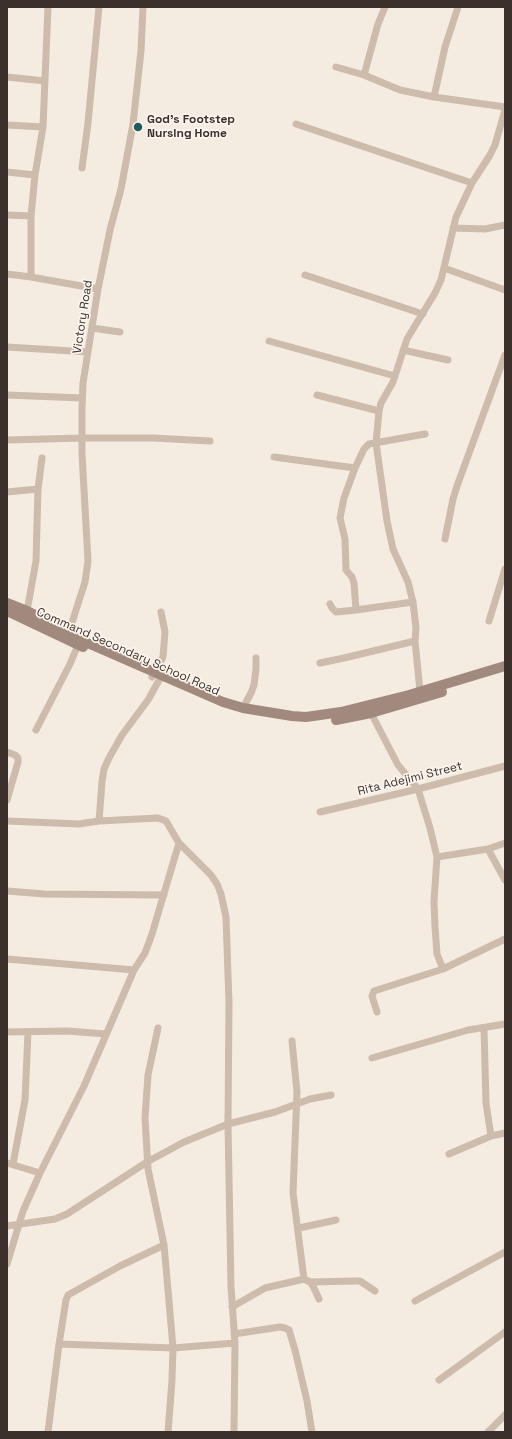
<!DOCTYPE html>
<html>
<head>
<meta charset="utf-8">
<style>
  body { margin:0 }
  #map { position:relative; width:512px; height:1439px; overflow:hidden; background:#f4ebe1; font-family:"Space Grotesk",sans-serif }
  canvas { display:block }
  .frame { position:absolute; inset:0; border:8px solid #3b302b; pointer-events:none }
</style>
</head>
<body>
<div id="map">
<canvas width="512" height="1439"></canvas>
<div class="frame"></div>
</div>
<script>
const g = document.querySelector('canvas').getContext('2d');
g.lineJoin = 'round';
function toPath(rows) {
  const path = new Path2D();
  for (const r of rows) {
    path.moveTo(r[0], r[1]);
    for (let i = 2; i < r.length; i += 2) path.lineTo(r[i], r[i + 1]);
  }
  return path;
}
function trace(path, color, width, dash) {
  g.strokeStyle = color;
  g.lineWidth = width;
  g.lineCap = dash ? 'butt' : 'round';
  g.setLineDash(dash || []);
  g.stroke(path);
}
function drawText(font, color, halo, rows, align = 'center') {
  g.font = font + ' "Space Grotesk",sans-serif';
  g.lineWidth = 3.5;
  g.setLineDash([]);
  g.textBaseline = 'middle';
  g.strokeStyle = halo;
  g.fillStyle = color;
  for (const [text, x, y, turn = 0] of rows) {
    g.save();
    g.translate(x, y);
    g.rotate((+turn || 0) * Math.PI / 180);
    g.textAlign = isNaN(turn) ? turn : align;
    if (halo) g.strokeText(text, 0, 0);
    g.fillText(text, 0, 0);
    g.restore();
  }
}
const minor = toPath([
  [336,67,364,75,400,90,434,97,505,107],
  [364,75,378,24,385,7],
  [7,77,45,81],
  [434,97,445,47,458,7],
  [296,124,472,183],
  [7,125,43,127],
  [82,168,88,123,99,7],
  [7,172,35,175],
  [7,215,31,216,35,175,43,127,48,7],
  [31,216,31,277],
  [453,228,485,229,505,225],
  [444,268,505,290],
  [7,274,31,277,98,289],
  [305,275,423,314],
  [92,328,120,332],
  [269,341,395,376],
  [7,347,88,352],
  [403,350,448,360],
  [7,395,82,398],
  [317,395,379,411],
  [7,440,82,438,153,438,210,441],
  [274,457,355,468],
  [38,489,42,458],
  [7,492,38,489,36,561,27,611],
  [445,539,453,499,457,486,505,355],
  [330,604,332,608,336,612,356,610,413,602],
  [356,610,354,583,352,577,346,570,345,539,340,518,344,498,355,468,364,449,369,444,425,434],
  [489,621,505,569],
  [69,632,85,582,88,561,82,454,82,408,83,383,98,289,110,230,121,189,133,124,141,51,143,7],
  [320,663,344,658,415,641],
  [152,677,163,657,165,632,161,612],
  [420,691,415,641,416,628,413,602,408,582,393,549,387,521,376,443,379,411,381,403,393,382,407,339,435,293,441,280,456,217,472,183,490,155,495,145,505,110],
  [243,708,251,693,254,685,256,669,256,658],
  [371,713,398,765,418,789,430,828,437,857,434,901,435,927,437,954,443,969],
  [36,730,70,664,78,645],
  [7,752,15,755,18,758,18,762,7,800],
  [320,812,418,789,505,766],
  [7,821,79,824,99,821,158,818,166,821,179,843,152,934,145,953,134,970,84,1086,40,1173,23,1211,7,1264],
  [99,821,102,782,104,769,109,758,122,735,148,700,162,675],
  [179,843,211,875,217,884,221,894,226,917,229,1003,228,1124,231,1287,235,1343,234,1432],
  [488,849,505,880],
  [437,857,488,849,505,843],
  [7,891,44,894,164,895],
  [7,959,134,970],
  [377,1012,372,996,374,991,443,969,505,939],
  [158,1028,148,1075,145,1118,148,1169,164,1245,169,1301,173,1348,172,1380,168,1432],
  [484,1028,486,1103,491,1136],
  [7,1032,67,1031,106,1034],
  [292,1041,297,1092,293,1193,304,1279,310,1282,313,1286,319,1299],
  [372,1058,468,1030,505,1024],
  [449,1154,491,1136,505,1133],
  [7,1163,40,1173],
  [13,1164,25,1100,28,1032],
  [7,1226,55,1219,67,1214,147,1162,184,1142,228,1124,275,1112,310,1099,331,1095],
  [299,1228,336,1220],
  [310,1282,356,1281,360,1281,375,1291],
  [415,1301,505,1252],
  [232,1307,265,1288,304,1279],
  [234,1334,280,1327,285,1328,289,1330,295,1350,307,1401,312,1432],
  [59,1344,173,1348,235,1343],
  [439,1380,505,1332],
  [48,1432,59,1344,66,1300,68,1295,120,1266,164,1245],
  [488,1432,505,1415]
]);
const secondary = toPath([
  [7,603,27,611,69,632,83,641,223,702,243,708,292,716,306,717,341,712,409,695,505,666],
  [7,611,83,647],
  [336,720,371,713,442,692]
]);
const markers = [
  [138,127,5,"#1f5a5e"]
];
const poiNames = [
  ["God's Footstep",147,120],
  ["Nursing Home",147,134]
];
const streetNames = [
  ["Victory Road",83,317,-81],
  ["Command Secondary School Road",128,652,24],
  ["Rita Adejimi Street",410,779,-14]
];
trace(minor, '#cdbbac', 7);
trace(secondary, '#a18a7d', 10);
for (const [x, y, r, color] of markers) {
  const dot = new Path2D();
  dot.arc(x, y, r, 0, 2 * Math.PI);
  g.fillStyle = color;
  g.fill(dot);
  trace(dot, '#fbf5ee', 1.5);
}
drawText('bold 12px', '#3b302b', '#fbf5ee', poiNames, 'left');
drawText('12px', '#3b302b', '#fbf5ee', streetNames);
</script>
</body>
</html>
